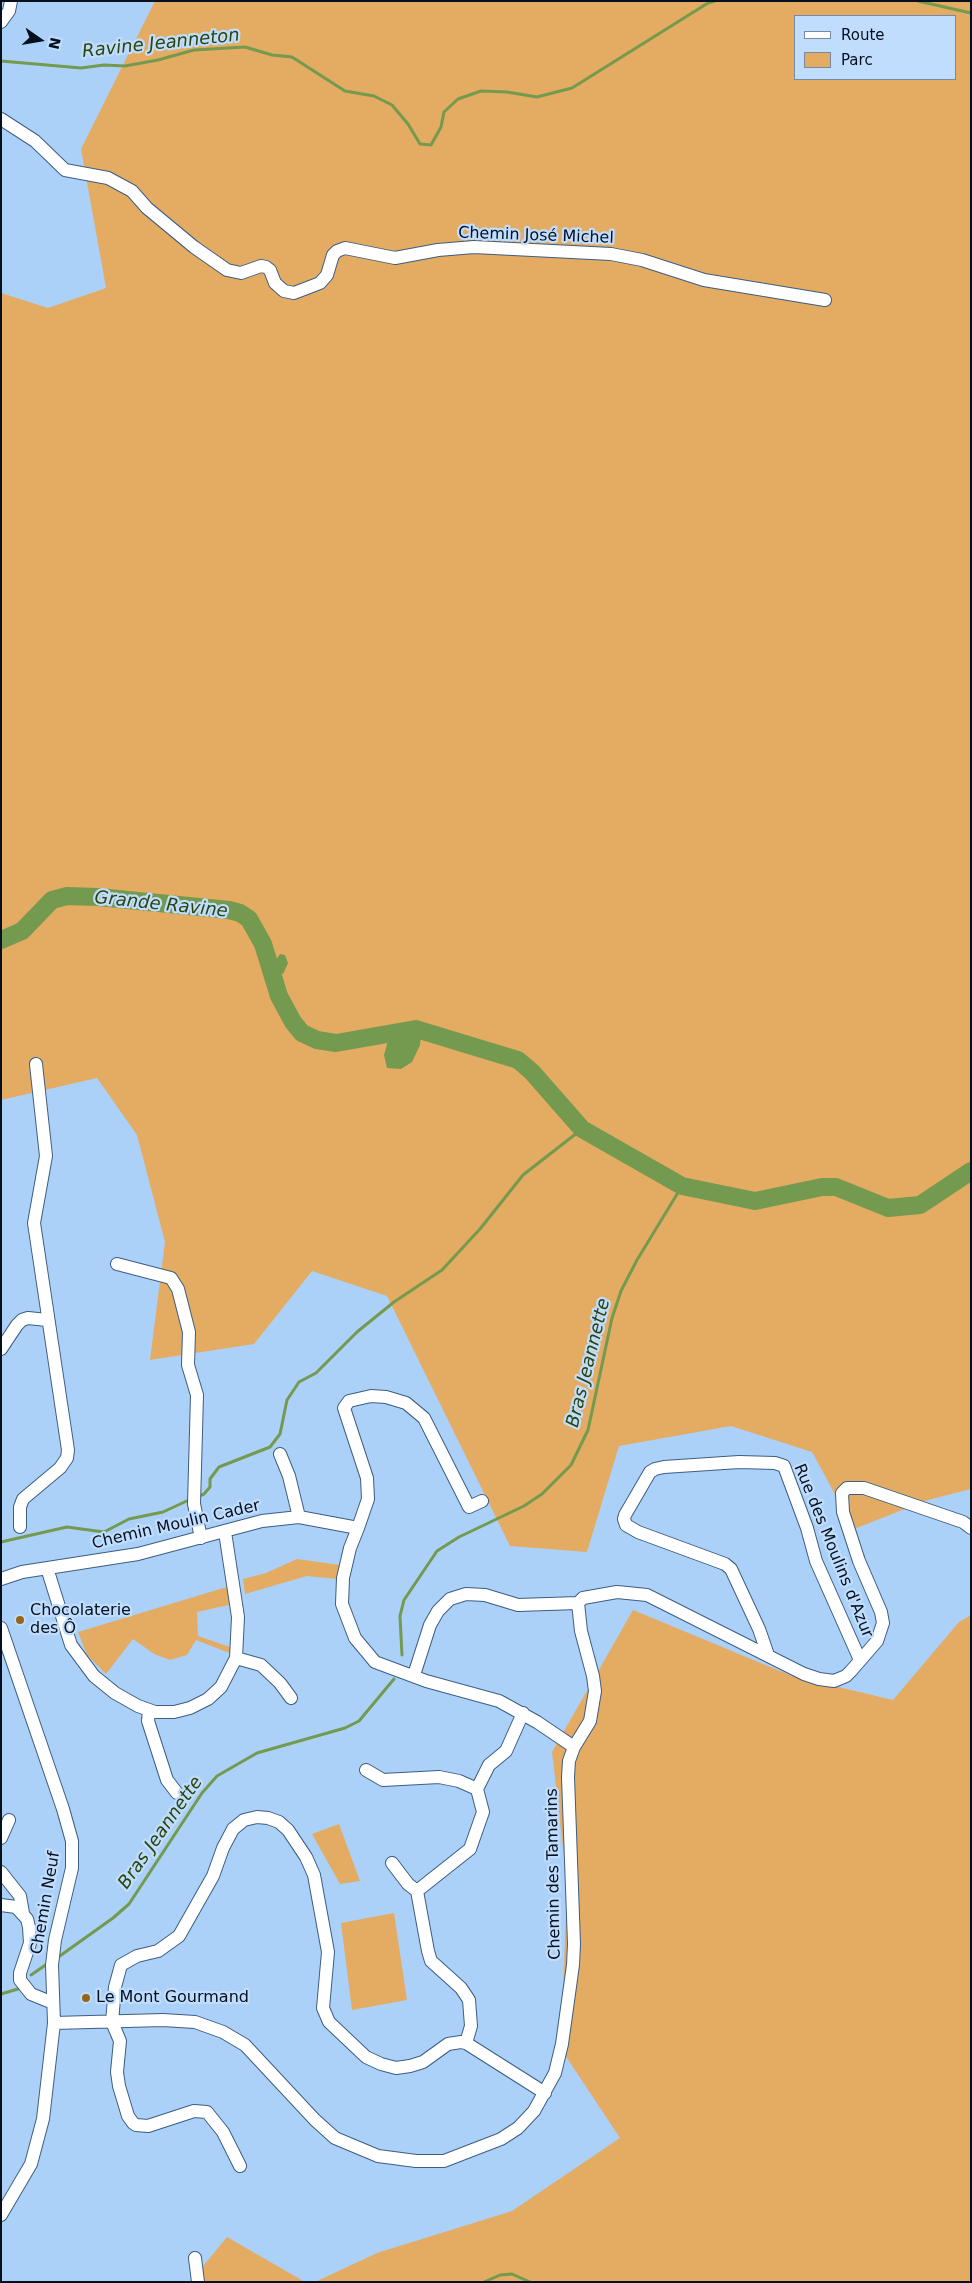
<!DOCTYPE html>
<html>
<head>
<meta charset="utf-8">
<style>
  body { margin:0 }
  #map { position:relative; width:972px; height:2283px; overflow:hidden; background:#acd1f9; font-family:"DejaVu Sans",sans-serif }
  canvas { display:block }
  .frame { position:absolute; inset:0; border:2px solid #04101d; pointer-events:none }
  .legend { position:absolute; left:794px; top:15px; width:162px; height:65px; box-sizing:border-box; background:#c0ddfe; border:1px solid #758ba4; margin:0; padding:6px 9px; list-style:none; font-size:15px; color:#04101d }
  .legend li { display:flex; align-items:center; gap:10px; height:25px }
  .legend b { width:25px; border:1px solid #758ba4 }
  .north { position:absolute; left:15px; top:15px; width:50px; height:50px; -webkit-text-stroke:4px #c0ddfe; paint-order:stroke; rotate:103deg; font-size:14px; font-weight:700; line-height:20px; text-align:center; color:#04101d }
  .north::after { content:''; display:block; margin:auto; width:18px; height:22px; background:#04101d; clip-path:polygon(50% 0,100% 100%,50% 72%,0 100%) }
</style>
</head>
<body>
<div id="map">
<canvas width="972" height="2283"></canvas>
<div class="frame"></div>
<ul class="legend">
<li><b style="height:6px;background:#fff"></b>Route</li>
<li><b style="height:14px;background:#e4ab63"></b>Parc</li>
</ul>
<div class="north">N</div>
</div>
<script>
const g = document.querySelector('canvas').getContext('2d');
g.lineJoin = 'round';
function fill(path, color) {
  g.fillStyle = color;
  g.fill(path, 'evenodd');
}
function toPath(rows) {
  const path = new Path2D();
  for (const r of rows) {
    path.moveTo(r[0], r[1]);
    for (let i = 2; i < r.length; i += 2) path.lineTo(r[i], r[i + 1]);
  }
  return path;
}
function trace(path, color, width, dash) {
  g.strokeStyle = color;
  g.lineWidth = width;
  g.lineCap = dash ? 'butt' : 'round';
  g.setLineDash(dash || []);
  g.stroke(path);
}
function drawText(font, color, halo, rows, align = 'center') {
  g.font = font + ' "DejaVu Sans",sans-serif';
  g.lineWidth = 4.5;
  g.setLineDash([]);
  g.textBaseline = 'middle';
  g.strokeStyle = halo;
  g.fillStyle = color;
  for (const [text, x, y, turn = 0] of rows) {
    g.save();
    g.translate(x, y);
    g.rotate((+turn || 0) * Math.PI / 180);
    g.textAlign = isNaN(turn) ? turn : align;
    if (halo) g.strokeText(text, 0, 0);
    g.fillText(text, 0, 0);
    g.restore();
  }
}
const green = toPath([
  [155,1,971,1,971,1489,928,1500,854,1529,812,1452,731,1426,619,1446,587,1552,510,1546,387,1296,312,1271,254,1344,150,1360,165,1242,137,1135,97,1078,1,1100,1,293,48,308,106,288,81,149],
  [796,16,956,16,956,79,796,79],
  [297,1559,340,1565,337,1579,307,1576,245,1594,243,1579,266,1573],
  [230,1586,233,1604,197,1612,198,1636,233,1648,232,1654,196,1640,187,1655,170,1660,154,1654,133,1639,106,1674,87,1655,78,1632],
  [633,1610,792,1676,893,1700,959,1622,971,1615,971,2282,315,2282,377,2253,512,2211,620,2138,561,2049,567,1883,552,1752],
  [339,1824,360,1881,340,1884,312,1834],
  [394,1913,407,2000,352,2010,341,1923],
  [227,2237,305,2282,202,2282,199,2271]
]);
const water = toPath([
  [280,954,285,955,288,963,283,974,272,971,273,964],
  [419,1025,421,1033,420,1045,412,1062,401,1069,387,1068,384,1055,388,1041,405,1026]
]);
const stream = toPath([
  [918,1,971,13],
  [1,61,81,68,104,65,125,66,158,60,194,50,245,47,272,55,292,57,345,91,374,96,392,105,408,124,420,144,431,145,441,127,444,112,458,99,481,91,507,92,537,97,572,88,708,3,715,1],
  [197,1497,204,1494,210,1487,210,1479,219,1467,270,1447,280,1434,287,1400,299,1382,316,1373,357,1332,394,1302,442,1270,480,1229,523,1175,582,1129],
  [1,1542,67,1527,104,1532,129,1519,163,1512,191,1499],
  [402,1655,400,1616,404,1600,437,1551,459,1537,524,1506,542,1494,571,1465,588,1430,612,1318,621,1291,637,1260,682,1186],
  [57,1958,113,1918,129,1904,202,1793,217,1776,257,1753,345,1728,359,1721,394,1679],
  [31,1975,47,1964],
  [1,1994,18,1989],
  [484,2282,500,2275,512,2274,530,2282]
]);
const river = toPath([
  [1,940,22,931,52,900,67,896,98,897,229,910,240,913,249,919,263,944,279,996,293,1022,302,1033,317,1040,336,1043,416,1029,518,1060,532,1072,582,1129,682,1186,755,1201,822,1187,836,1187,888,1208,920,1205,971,1171]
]);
const minor = toPath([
  [1,22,9,11,11,1],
  [1,119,35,141,65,170,108,178,132,191,147,208,194,247,227,270,241,273,261,266,266,267,270,270,275,283,284,291,294,293,320,283,327,275,333,255,337,251,345,248,395,258,438,250,474,247,611,254,642,260,704,280,825,300],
  [117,1264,171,1278,178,1289,189,1332,188,1365,197,1395,194,1504,201,1538],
  [1,1349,17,1325,22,1320,28,1318,47,1320],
  [280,1454,289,1476,299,1517],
  [20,1527,20,1507,23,1499,60,1468,67,1458,68,1450,34,1223,46,1156,36,1064],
  [358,1528,368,1499,367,1478,344,1408,349,1401,371,1396,386,1397,406,1403,424,1418,469,1507,482,1501],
  [47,1568,71,1645,94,1676,115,1693,138,1706,155,1712,174,1712,190,1708,208,1699,221,1687,236,1658,238,1617,225,1532],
  [1,1579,22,1572,138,1554,262,1521,299,1517,358,1528,350,1548,343,1578,342,1604,355,1638,375,1662,426,1681,499,1701,537,1722,574,1747],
  [578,1603,583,1598,617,1592,647,1595,804,1674,819,1679,834,1681,846,1676,851,1671,877,1641,883,1623,881,1612,859,1561,843,1512,842,1493,847,1488,864,1488,963,1522,971,1528],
  [1,1628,63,1809,72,1841,72,1868,55,1940,52,1965,54,2023,43,2119,31,2164,1,2215],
  [768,1655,759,1629,731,1569,725,1564,638,1532,626,1525,624,1519,625,1515,650,1472,655,1469,664,1467,739,1462,775,1463,784,1466,807,1528,816,1561,860,1660],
  [236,1658,261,1665,280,1683,291,1698],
  [414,1675,430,1625,438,1611,450,1599,466,1594,485,1595,518,1605,578,1603],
  [149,1710,148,1721,167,1780,177,1793],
  [366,1770,383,1780,439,1777,459,1781,477,1789],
  [1,1838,9,1820],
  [392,1863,408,1884,417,1891,428,1951,431,1961,461,1988,469,2000,471,2026,466,2043],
  [1,1872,20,1896,23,1913],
  [417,1891,470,1849,483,1812,477,1789,489,1765,506,1751,523,1713],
  [1,1905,16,1907,27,1919,29,1927,30,1943,20,1973,20,1980,31,1994,53,2003],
  [54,2023,163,2020,195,2022,223,2032,245,2045,315,2120,335,2138,378,2156,416,2161,444,2161,501,2139,518,2128,534,2111,555,2073,562,2044,573,1965,574,1944,568,1777,569,1761,574,1747,590,1721,595,1691,593,1676,581,1631,578,1603],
  [240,2166,223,2132,207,2112,194,2111,148,2126,136,2125,133,2123,128,2116,119,2086,117,2072,120,2041,112,2022,115,1987,121,1965,137,1956,158,1951,179,1936,213,1876,223,1848,233,1829,244,1820,257,1817,268,1818,279,1822,288,1830,306,1857,314,1875,328,1952,323,2008,329,2022,366,2057,381,2064,396,2068,410,2066,423,2062,448,2044,461,2042,466,2043,545,2093],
  [195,2258,198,2282]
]);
const markers = [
  [20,1620,5,"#976418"],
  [86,1998,5,"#976418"]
];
const streetNames = [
  ["Chemin José Michel",536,236,2],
  ["Chemin Moulin Cader",176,1525,-13],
  ["Rue des Moulins d'Azur",833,1551,68],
  ["Chemin des Tamarins",554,1874,-91],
  ["Chemin Neuf",46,1903,-80]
];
const poiNames = [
  ["Chocolaterie",30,1611],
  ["des Ô",30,1629],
  ["Le Mont Gourmand",96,1998]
];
const waterNames = [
  ["Ravine Jeanneton",161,44,-6],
  ["Grande Ravine",161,905,6],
  ["Bras Jeannette",589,1363,-76],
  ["Bras Jeannette",161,1833,-55]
];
fill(green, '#e4ab63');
fill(water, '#739a4e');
trace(stream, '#739a4e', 3);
trace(river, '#739a4e', 18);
trace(minor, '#3d5d81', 14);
trace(minor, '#fff', 12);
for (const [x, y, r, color] of markers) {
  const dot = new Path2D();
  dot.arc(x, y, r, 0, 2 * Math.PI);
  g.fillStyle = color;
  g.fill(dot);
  trace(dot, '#c0ddfe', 2);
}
drawText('16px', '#04101d', '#c0ddfe', streetNames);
drawText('16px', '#04101d', '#c0ddfe', poiNames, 'left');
drawText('italic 18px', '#2a440c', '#c0ddfe', waterNames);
</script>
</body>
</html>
